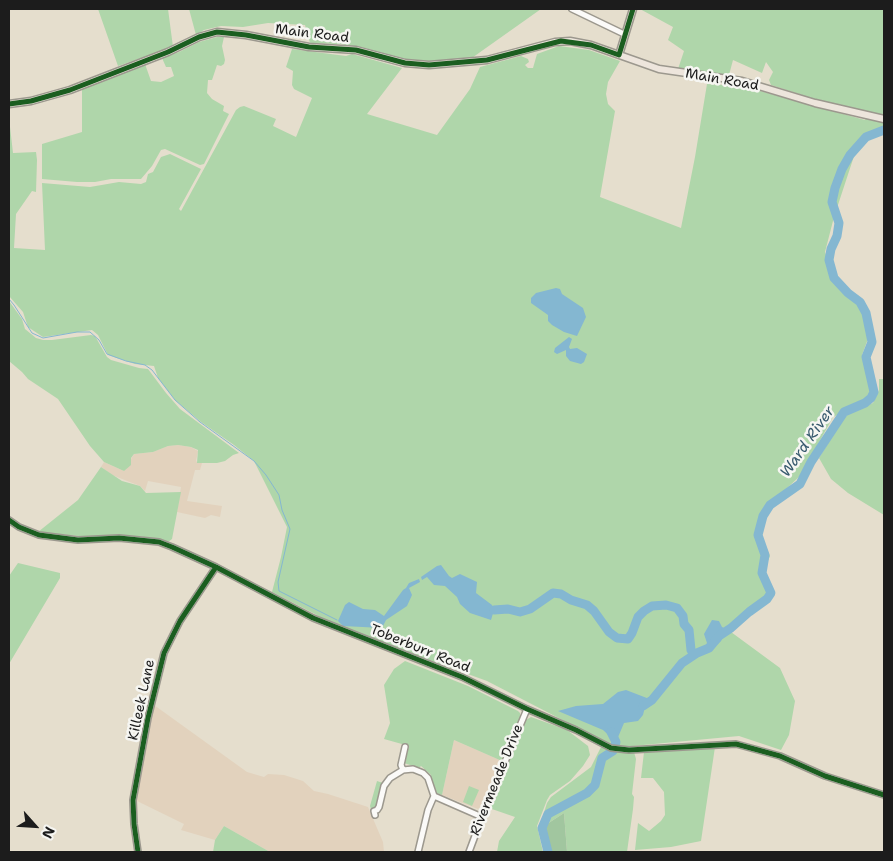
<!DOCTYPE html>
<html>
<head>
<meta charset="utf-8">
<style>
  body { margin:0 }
  #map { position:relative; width:893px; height:861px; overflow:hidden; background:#e5decd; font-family:"Shantell Sans",sans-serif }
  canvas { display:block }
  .frame { position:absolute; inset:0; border:10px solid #1c1c1c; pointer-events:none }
  .north { position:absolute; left:10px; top:801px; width:50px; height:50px; -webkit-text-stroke:4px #f6f6f2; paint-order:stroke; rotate:116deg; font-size:14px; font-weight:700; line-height:20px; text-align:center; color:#1c1c1c }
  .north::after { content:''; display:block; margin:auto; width:18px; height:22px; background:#1c1c1c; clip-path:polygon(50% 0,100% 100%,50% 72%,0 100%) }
</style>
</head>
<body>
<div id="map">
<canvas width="893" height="861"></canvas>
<div class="frame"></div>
<div class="north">N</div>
</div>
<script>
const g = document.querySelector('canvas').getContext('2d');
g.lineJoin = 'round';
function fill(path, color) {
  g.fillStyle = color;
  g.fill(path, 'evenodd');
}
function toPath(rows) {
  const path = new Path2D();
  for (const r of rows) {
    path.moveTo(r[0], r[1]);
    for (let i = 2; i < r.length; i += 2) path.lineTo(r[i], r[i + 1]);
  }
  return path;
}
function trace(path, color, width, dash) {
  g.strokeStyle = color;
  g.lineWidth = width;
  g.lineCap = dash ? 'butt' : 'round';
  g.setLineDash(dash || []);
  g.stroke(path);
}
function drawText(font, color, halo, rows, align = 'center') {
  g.font = font + ' "Shantell Sans",sans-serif';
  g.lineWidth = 5;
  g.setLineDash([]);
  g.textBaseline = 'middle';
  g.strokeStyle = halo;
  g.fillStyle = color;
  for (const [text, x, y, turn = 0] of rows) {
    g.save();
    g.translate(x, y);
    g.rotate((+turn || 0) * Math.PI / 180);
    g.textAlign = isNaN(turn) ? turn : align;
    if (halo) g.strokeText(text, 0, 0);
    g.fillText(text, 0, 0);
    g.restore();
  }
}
const built = toPath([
  [178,445,191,447,198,451,196,461,197,462,202,463,200,470,195,470,187,501,222,506,220,517,211,515,205,518,177,512,181,487,148,481,145,491,140,486,112,475,101,467,104,462,124,471,134,454,153,452,168,446],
  [154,705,247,772,264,777,268,774,284,775,303,781,314,791,328,794,368,807,383,842,384,852,270,852,224,826,215,840,181,830,184,824,135,800,134,792],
  [454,740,500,760,482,805,478,809,442,795]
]);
const green = toPath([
  [98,9,168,9,173,47,118,66],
  [189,9,541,9,469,60,426,63,412,62,365,48,340,44,310,43,305,25,268,23,243,27,221,26,204,30,196,35],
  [640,9,884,9,884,115,830,104,771,85,769,80,773,72,766,62,762,73,733,60,729,75,678,69,684,51,668,40,673,27],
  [217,37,224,37,222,46,225,60,224,64,221,66,217,65,212,80,208,80,207,93,212,99,224,106,223,111,229,114,204,164,200,165,165,149,161,150,152,166,141,179,111,179,95,182,77,182,42,179,42,144,82,132,82,88,145,64,151,81,161,82,174,76,171,67,166,67,162,58,179,52,199,42],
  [559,46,589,50,620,61,608,82,606,94,608,104,615,111,600,197,681,228,695,157,707,84,742,86,865,120,866,118,884,122,884,129,866,136,858,144,834,217,825,252,834,278,864,309,869,336,862,355,875,398,833,417,801,475,766,508,760,532,770,556,762,575,769,592,731,632,780,668,795,701,789,735,781,750,739,736,622,747,609,744,487,681,342,628,272,592,281,557,287,527,254,461,234,445,201,422,175,400,158,378,154,366,135,364,108,355,98,335,92,330,43,337,28,327,23,312,9,296,9,118,13,153,36,152,37,160,36,192,32,191,16,214,14,248,45,250,42,183,90,187,119,182,141,184,146,182,148,174,153,172,161,157,170,154,201,169,179,209,181,211,236,110,240,107,244,106,276,119,273,126,296,137,312,98,294,89,292,85,293,71,286,67,292,49,346,56,352,54,402,68,367,114,437,135,470,89,480,67,521,56,528,59,529,62,525,65,528,68,533,68,537,54],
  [9,301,22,319,25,329,36,338,43,340,52,340,91,335,95,336,107,357,111,360,139,368,148,369,166,393,180,409,239,453,233,455,225,461,217,463,197,463,198,450,191,447,178,445,168,446,153,452,134,454,131,458,131,465,124,471,104,462,90,446,58,399,28,379,22,372,9,361],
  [879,379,884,379,884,515,848,493,831,479,819,458,841,421,849,413,856,409,873,403,879,390],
  [101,467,122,481,140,486,146,493,181,492,172,539,168,542,139,536,79,536,38,532,78,500],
  [18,563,60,573,60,578,9,664,9,576],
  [405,661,468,686,518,711,520,713,520,719,502,761,454,740,442,795,437,793,430,777,431,775,421,766,419,768,404,763,409,746,384,739,390,723,384,685,394,669],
  [531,717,567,730,588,746,590,755,583,766,570,781,550,795,547,800,537,826,543,852,497,852,499,841,515,817,489,808,526,720],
  [601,747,614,751,634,752,636,759,632,794,634,797,633,809,627,852,567,852,564,813,544,826,540,825,547,803,551,797,591,767],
  [715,747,701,841,671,847,635,850,638,823,649,831,661,821,665,815,664,792,653,778,641,778,644,752],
  [386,778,387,780,377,807,371,809,370,806,377,781,383,783],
  [469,786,479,790,472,806,463,802],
  [224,826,270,852,213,852,215,840]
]);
const forest = toPath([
  [564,813,567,852,549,852,544,826]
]);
const water = toPath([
  [556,288,560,289,562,294,583,308,586,317,577,336,564,332,552,325,548,321,548,315,531,303,531,298,536,293],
  [569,337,572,339,569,347,570,349,577,348,587,354,584,362,581,364,570,361,566,356,566,350,557,354,554,352,555,348],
  [441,565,449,576,452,578,460,574,477,582,476,593,492,605,494,610,491,620,470,613,460,604,457,597,445,586,434,585,427,577,422,580,421,577,437,566],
  [419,579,420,582,409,588,412,595,407,606,386,620,382,628,343,626,338,621,345,605,349,602,363,609,375,610,384,616,403,590,406,588,409,583],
  [712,620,719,621,722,627,726,629,727,633,723,635,721,641,712,649,705,652,703,648,706,646,707,643,704,634],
  [626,690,652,700,645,707,643,715,638,721,624,723,616,742,603,730,558,711,576,706,603,704,618,692]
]);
const stream = toPath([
  [9,299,14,305,32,333,43,338,77,332,90,332,99,340,107,354,126,361,145,365,152,370,175,400,200,422,254,461,266,475,279,495,282,510,290,529,278,582,279,591,337,620]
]);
const river = toPath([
  [494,610,508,609,520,612,530,609,553,593,561,594,571,600,587,605,594,611,609,632,617,638,628,639,632,633,638,617,644,611,652,606,666,605,677,608,683,616,684,624,689,630,691,650,694,655],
  [643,706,652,700,682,663,697,653,709,648,719,636,731,628,749,612,767,599,771,593,762,573,765,555,758,535,763,516,770,505,800,484,811,462,844,412,865,403,871,398,874,392,866,357,872,342,866,313,860,302,848,293,834,278,829,260,831,249,837,236,839,223,832,202,835,188,842,169,850,155,866,137,884,130],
  [548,852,542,828,548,814,587,793,595,785,602,758,613,751,616,742,611,732]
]);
const minor = toPath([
  [572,9,624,34],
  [9,520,19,527,39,535,78,540,119,538,159,542,172,547,216,567,313,618,462,677,527,709,576,730,611,748,629,750,736,744,780,756,825,776,884,795],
  [403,770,401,765,405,747],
  [375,815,374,811,377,810,379,807,384,786,390,778,403,770,413,769,423,773,428,778,434,796],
  [138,852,134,824,133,800,148,718,164,653,180,621,216,567],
  [418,852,428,810,434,796,482,817],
  [469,852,482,817,527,709]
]);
const major = toPath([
  [619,55,633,9],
  [9,104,31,101,70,90,168,52,199,37,217,32,246,35,309,47,356,50,405,63,429,65,487,60,555,42,570,41,591,45,659,69,742,81,815,103,884,119]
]);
const cycleway = toPath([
  [9,104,31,101,70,90,168,52,199,37,217,32,246,35,309,47,356,50,405,63,429,65,487,60,561,41,591,45,619,55,633,9],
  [9,520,19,527,39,535,78,540,119,538,159,542,172,547,216,567,313,618,462,677,527,709,576,730,611,748,629,750,736,744,780,756,825,776,884,795],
  [138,852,134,824,133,800,148,718,164,653,180,621,216,567]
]);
const streetNames = [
  ["Main Road",312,34,7],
  ["Main Road",722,80,10],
  ["Toberburr Road",420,649,22],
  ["Killeek Lane",142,700,-78],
  ["Rivermeade Drive",497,780,-68]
];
const waterNames = [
  ["Ward River",808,442,-55]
];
fill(built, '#e2d2bd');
fill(green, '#afd6aa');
fill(forest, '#a1c69f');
fill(water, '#84b7d1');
trace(stream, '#84b7d1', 1);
trace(river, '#84b7d1', 9);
trace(minor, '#9c988e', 8);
trace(major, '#9c988e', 9);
trace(minor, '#fbfaf8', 5);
trace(major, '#ede5dc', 6);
trace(cycleway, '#1b5e20', 5);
drawText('14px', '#1c1c1c', '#f6f6f2', streetNames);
drawText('italic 15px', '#385a6e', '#f6f6f2', waterNames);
</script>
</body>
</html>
